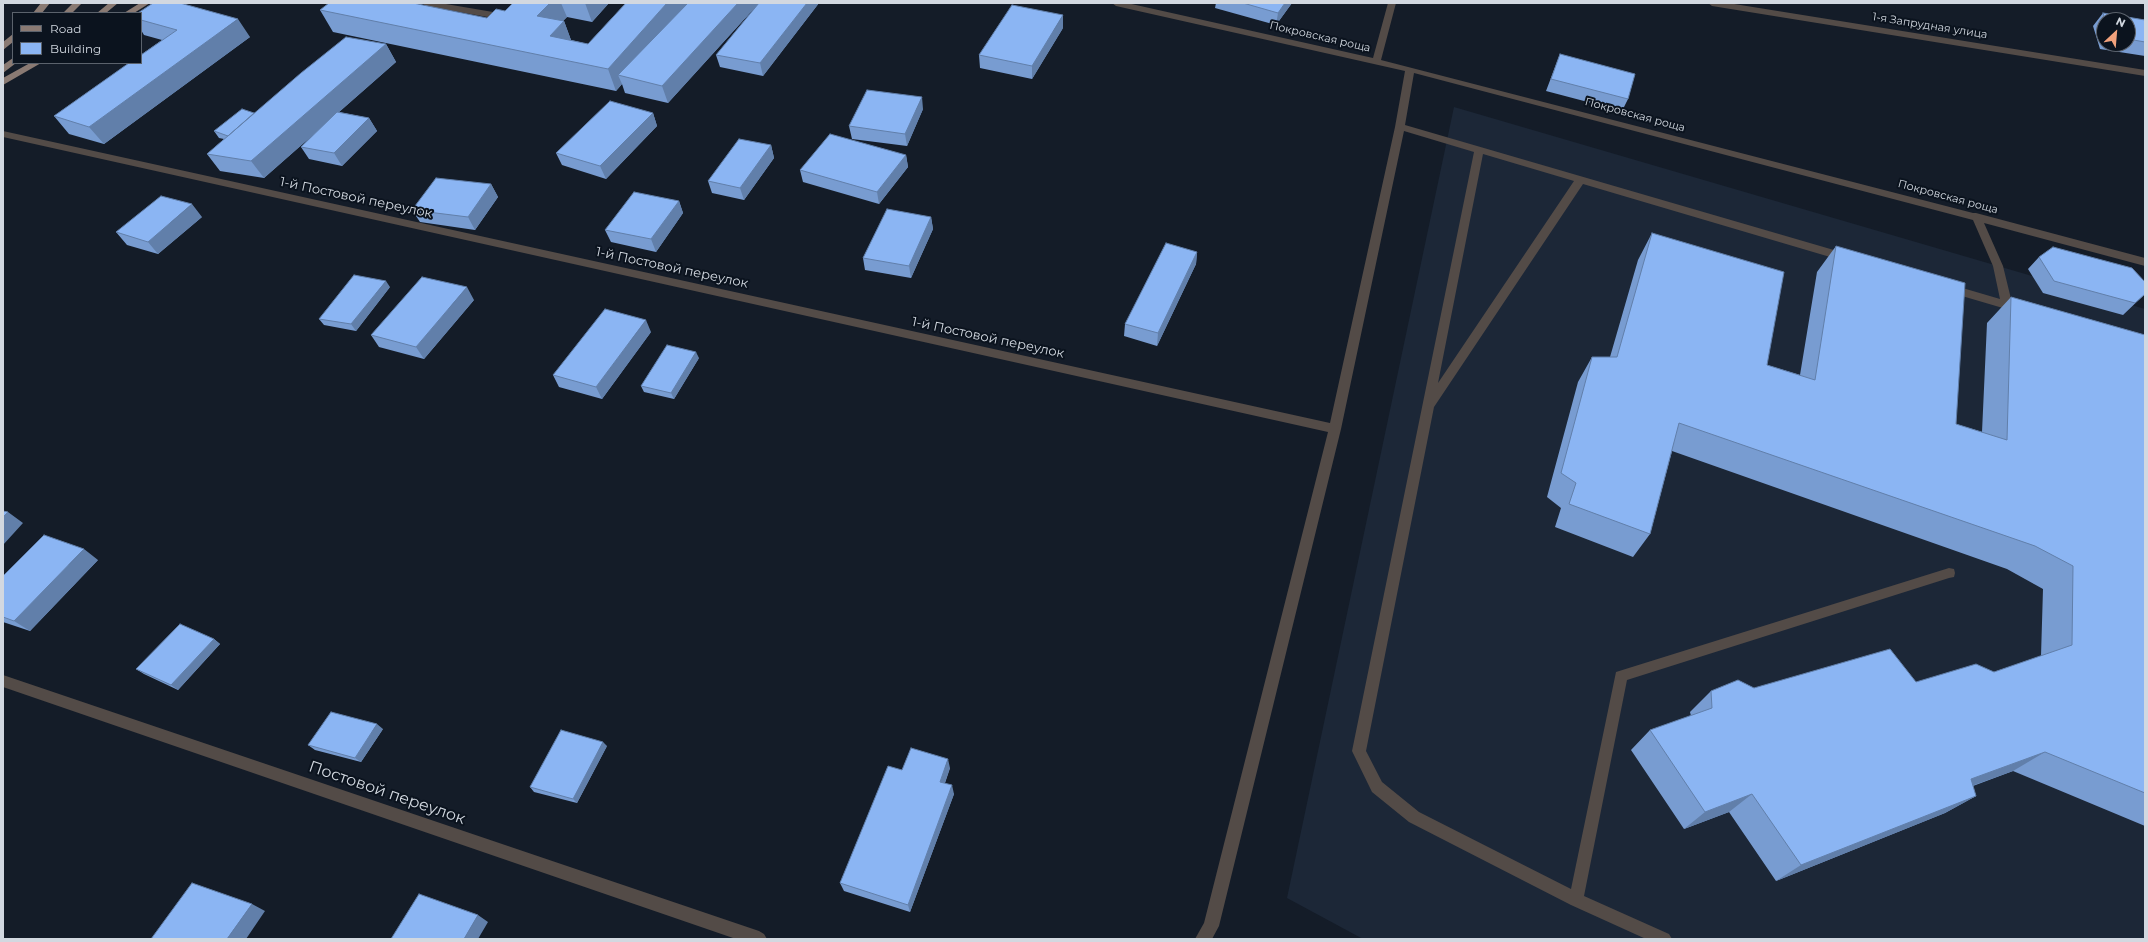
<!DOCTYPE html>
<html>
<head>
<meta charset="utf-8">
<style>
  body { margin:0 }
  #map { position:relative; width:2148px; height:942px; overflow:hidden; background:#141c28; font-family:Montserrat,sans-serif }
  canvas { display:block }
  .frame { position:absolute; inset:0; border:4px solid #d2d8e0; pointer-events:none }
  .legend { position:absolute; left:12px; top:12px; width:130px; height:52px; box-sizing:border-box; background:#0b131e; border:1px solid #5b626c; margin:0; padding:5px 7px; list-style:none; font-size:12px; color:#d2d8e0 }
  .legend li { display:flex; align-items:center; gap:8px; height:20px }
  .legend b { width:20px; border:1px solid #5b626c }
  .north { position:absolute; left:2096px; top:12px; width:40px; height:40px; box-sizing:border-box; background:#0b131e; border:1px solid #5b626c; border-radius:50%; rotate:26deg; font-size:11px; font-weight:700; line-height:16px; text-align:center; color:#d2d8e0 }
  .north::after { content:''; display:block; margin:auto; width:14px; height:18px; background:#f1a17c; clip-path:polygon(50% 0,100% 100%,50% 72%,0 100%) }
</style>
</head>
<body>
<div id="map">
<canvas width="2148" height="942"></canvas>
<div class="frame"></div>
<ul class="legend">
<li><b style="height:5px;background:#8a7a73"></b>Road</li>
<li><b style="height:11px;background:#8bb5f3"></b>Building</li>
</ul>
<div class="north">N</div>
</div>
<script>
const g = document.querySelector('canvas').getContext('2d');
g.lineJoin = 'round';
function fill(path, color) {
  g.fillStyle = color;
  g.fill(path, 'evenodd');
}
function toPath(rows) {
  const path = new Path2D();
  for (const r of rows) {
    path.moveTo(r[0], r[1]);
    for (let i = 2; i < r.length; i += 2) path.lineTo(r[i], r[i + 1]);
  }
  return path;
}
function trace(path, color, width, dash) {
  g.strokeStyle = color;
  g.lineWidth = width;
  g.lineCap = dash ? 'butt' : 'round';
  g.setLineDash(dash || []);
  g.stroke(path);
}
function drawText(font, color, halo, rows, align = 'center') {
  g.font = font + ' Montserrat,sans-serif';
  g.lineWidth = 4;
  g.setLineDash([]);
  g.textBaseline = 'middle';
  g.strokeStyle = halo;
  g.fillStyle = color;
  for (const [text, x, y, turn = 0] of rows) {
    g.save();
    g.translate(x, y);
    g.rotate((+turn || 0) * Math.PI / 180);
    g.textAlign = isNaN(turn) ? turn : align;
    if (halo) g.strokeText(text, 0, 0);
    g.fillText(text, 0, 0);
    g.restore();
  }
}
const built = toPath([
  [1454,107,2145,309,2145,939,1363,939,1287,898]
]);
const minor = toPath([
  [422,3,440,3,493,12,497,15,493,18,426,6,422,3],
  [1112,3,1127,3,1373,58,1388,3,1396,3,1381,60,1973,213,1976,213,2145,258,2145,266,1984,223,2003,266,2012,303,2018,307,2013,311,1945,291,1944,288,1949,284,2000,299,1993,266,1973,220,1414,73,1405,125,1851,255,1852,258,1847,262,1583,184,1434,407,1366,751,1382,782,1419,812,1571,889,1616,672,1949,568,1954,569,1955,573,1954,577,1949,578,1627,680,1584,896,1669,934,1672,939,1646,939,1571,905,1409,822,1372,792,1352,751,1474,152,1404,131,1341,429,1219,926,1212,939,1195,939,1204,923,1328,432,3,137,3,131,1330,423,1395,127,1405,71,1116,6,1112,3],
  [1483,154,1574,181,1438,383,1483,154],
  [1708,3,1728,3,2145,70,2145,76,1712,6,1708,3],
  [3,675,759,931,764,934,767,939,736,939,3,687,3,675]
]);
const major = toPath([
  [41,3,50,3,42,13,33,13,41,3],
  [73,3,82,3,72,13,63,13,73,3],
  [109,3,118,3,106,13,97,13,109,3],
  [140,3,150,3,134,13,124,13,140,3],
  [13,34,13,42,3,50,3,42,13,34],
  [13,58,13,63,16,63,3,73,3,65,13,58],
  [30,63,41,63,3,85,3,78,30,63]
]);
const wall = toPath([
  [513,3,609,3,592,22,567,17,563,21,564,21,571,40,588,44,626,3,819,3,763,76,720,67,716,55,758,4,668,103,625,93,622,84,616,91,333,32,320,10,487,18,505,11],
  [1216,3,1292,3,1276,25,1215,8],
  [141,13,250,37,104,144,69,134,54,116,162,40,144,35,141,30],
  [2103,13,2145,20,2145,56,2100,49,2093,26],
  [2104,20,2128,20,2128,44,2104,44],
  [1063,28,1032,79,980,68,979,55],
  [386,44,396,62,339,112,369,118,377,131,342,166,309,159,301,147,314,134,264,178,220,171,207,154,224,139,219,138,214,131,254,113],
  [1560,54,1628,99,1622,111,1546,91],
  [923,109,907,146,852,139,849,126],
  [653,113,657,126,606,179,562,165,556,153],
  [771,145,774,158,744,200,712,193,708,181],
  [906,155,908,167,879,204,803,182,800,170],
  [491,184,498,197,475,230,420,222,412,210],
  [679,201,683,213,656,252,611,242,605,230],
  [202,217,158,254,127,245,116,232],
  [931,217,933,229,911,278,865,270,863,258],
  [1652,233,1767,365,1800,375,1817,272,1836,246,1956,424,1982,432,1987,323,2011,297,2145,335,2145,826,2013,771,1973,786,1976,796,1945,813,1776,881,1729,812,1684,829,1631,750,1650,730,1691,716,1690,712,1711,691,1754,688,1916,682,1994,672,2041,656,2043,589,2007,569,1672,451,1650,534,1633,557,1555,527,1561,508,1547,497,1578,382,1592,357,1610,357,1638,260],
  [1197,252,1196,264,1157,346,1124,336,1125,324],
  [2039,257,2145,294,2123,315,2043,293,2028,269],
  [390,287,356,331,324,325,319,319],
  [474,300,424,359,379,347,371,335],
  [651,332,602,399,559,387,553,375],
  [699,358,674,399,644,392,641,386],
  [98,560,30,631,3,622,3,576],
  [214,639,220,644,178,690,144,674,136,669],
  [383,729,361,762,315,750,308,745],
  [607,746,577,803,534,792,530,787],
  [950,768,945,783,954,794,910,912,844,891,840,883,902,770]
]);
const shadedWall = toPath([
  [550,3,561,3,567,17,546,38,537,16],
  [585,3,609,3,592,22],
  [667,3,693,3,618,75,622,84,616,91,608,69],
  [738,3,759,3,668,103,662,86],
  [807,3,819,3,763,76,760,63],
  [1285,3,1292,3,1276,25,1278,13],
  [1063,15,1063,28,1032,79,1032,66],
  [238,19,250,37,104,144,89,127],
  [564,21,572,43,550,36],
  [386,44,396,62,264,178,251,161],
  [922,97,923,109,907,146,905,134],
  [653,113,657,126,606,179,600,166],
  [369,118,377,131,342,166,334,153],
  [771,145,774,158,744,200,740,188],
  [906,155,908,167,879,204,877,192],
  [491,184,498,197,475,230,468,217],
  [679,201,683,213,656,252,651,239],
  [192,204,202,217,158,254,148,242],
  [931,217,933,229,911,278,909,266],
  [1197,252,1196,264,1157,346,1158,333],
  [386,281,390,287,356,331,351,324],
  [467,287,474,300,424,359,416,347],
  [646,320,651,332,602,399,596,387],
  [696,352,699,358,674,399,671,393],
  [8,512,23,523,3,545,3,517],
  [84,549,98,560,30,631,14,621],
  [214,639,220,644,178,690,171,685],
  [377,724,383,729,361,762,355,758],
  [603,742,607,746,577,803,573,799],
  [2045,752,2013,771,1941,797,1971,779],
  [948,759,950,768,942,791,940,782],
  [952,785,954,794,910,912,908,905],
  [1752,794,1729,812,1684,829,1705,812],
  [1976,796,1945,813,1776,881,1801,865],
  [252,904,265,911,246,939,227,939],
  [478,915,488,922,478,939,464,939]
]);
const building = toPath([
  [153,3,180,3,238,19,89,127,54,116,129,63,141,63,141,55,177,30,141,20,141,13,138,13,153,3],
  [329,3,413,3,487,18,496,9,505,11,513,3,550,3,537,16,564,21,550,36,588,44,626,3,667,3,608,69,320,10,329,3],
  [688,3,738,3,662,86,618,75,688,3],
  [759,3,807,3,760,63,716,55,759,3],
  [1243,3,1285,3,1278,13,1243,3],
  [1012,5,1063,15,1032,66,979,55,1012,5],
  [2103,13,2145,20,2145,42,2128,39,2128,20,2105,20,2103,13],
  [346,37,386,44,251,161,207,154,301,73,346,37],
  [1560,54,1635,74,1628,99,1551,79,1560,54],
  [867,90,922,97,905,134,849,126,867,90],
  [610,101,653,113,600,166,556,153,610,101],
  [242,109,254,113,228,136,214,131,242,109],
  [337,112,369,118,334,153,301,147,337,112],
  [830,134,906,155,877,192,800,170,830,134],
  [739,139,771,145,740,188,708,181,739,139],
  [436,178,491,184,468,217,412,210,436,178],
  [634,192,679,201,651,239,605,230,634,192],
  [161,196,192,204,148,242,116,232,161,196],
  [887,209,931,217,909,266,863,258,887,209],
  [1652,233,1784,272,1767,365,1815,380,1836,246,1965,283,1956,424,2007,440,2011,297,2145,335,2145,793,2045,752,1971,779,1976,796,1801,865,1752,794,1705,812,1650,730,1712,708,1711,691,1738,680,1754,688,1890,649,1916,682,1976,664,1994,672,2072,645,2073,566,2035,546,1679,423,1650,534,1569,504,1576,483,1561,473,1592,357,1617,357,1652,233],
  [1166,243,1197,252,1158,333,1125,324,1166,243],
  [2053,247,2132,268,2145,282,2145,294,2135,303,2054,281,2039,257,2053,247],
  [354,275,386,281,351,324,319,319,354,275],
  [422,277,467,287,416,347,371,335,422,277],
  [605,309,646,320,596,387,553,375,605,309],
  [667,345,696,352,671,393,641,386,667,345],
  [3,511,8,512,3,517,3,511],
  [44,535,84,549,14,621,3,617,3,576,44,535],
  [180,624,214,639,171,685,136,669,180,624],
  [331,712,377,724,355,758,308,745,331,712],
  [561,730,603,742,573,799,530,787,561,730],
  [911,748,948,759,940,782,952,785,908,905,840,883,888,766,902,770,911,748],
  [192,883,252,904,227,939,151,939,192,883],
  [419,894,478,915,464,939,391,939,419,894]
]);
const farStreetnames = [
  ["1-я Запрудная улица",1930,26,9],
  ["Покровская роща",1320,37,13],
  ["Покровская роща",1635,115,15],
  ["Покровская роща",1948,197,15]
];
const streetNames = [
  ["1-й Постовой переулок",356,198,12],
  ["1-й Постовой переулок",672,268,12],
  ["1-й Постовой переулок",988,338,12]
];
const nearStreetnames = [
  ["Постовой переулок",387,793,19]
];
fill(built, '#1c2737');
fill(minor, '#534b47');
fill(major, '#8a7a73');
fill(wall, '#789cd1');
fill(shadedWall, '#617faa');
fill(building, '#8bb5f3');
trace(building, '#617faa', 1);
drawText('11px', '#d2d8e0', '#0b131e', farStreetnames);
drawText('13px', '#d2d8e0', '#0b131e', streetNames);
drawText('16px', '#d2d8e0', '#0b131e', nearStreetnames);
</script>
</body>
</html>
